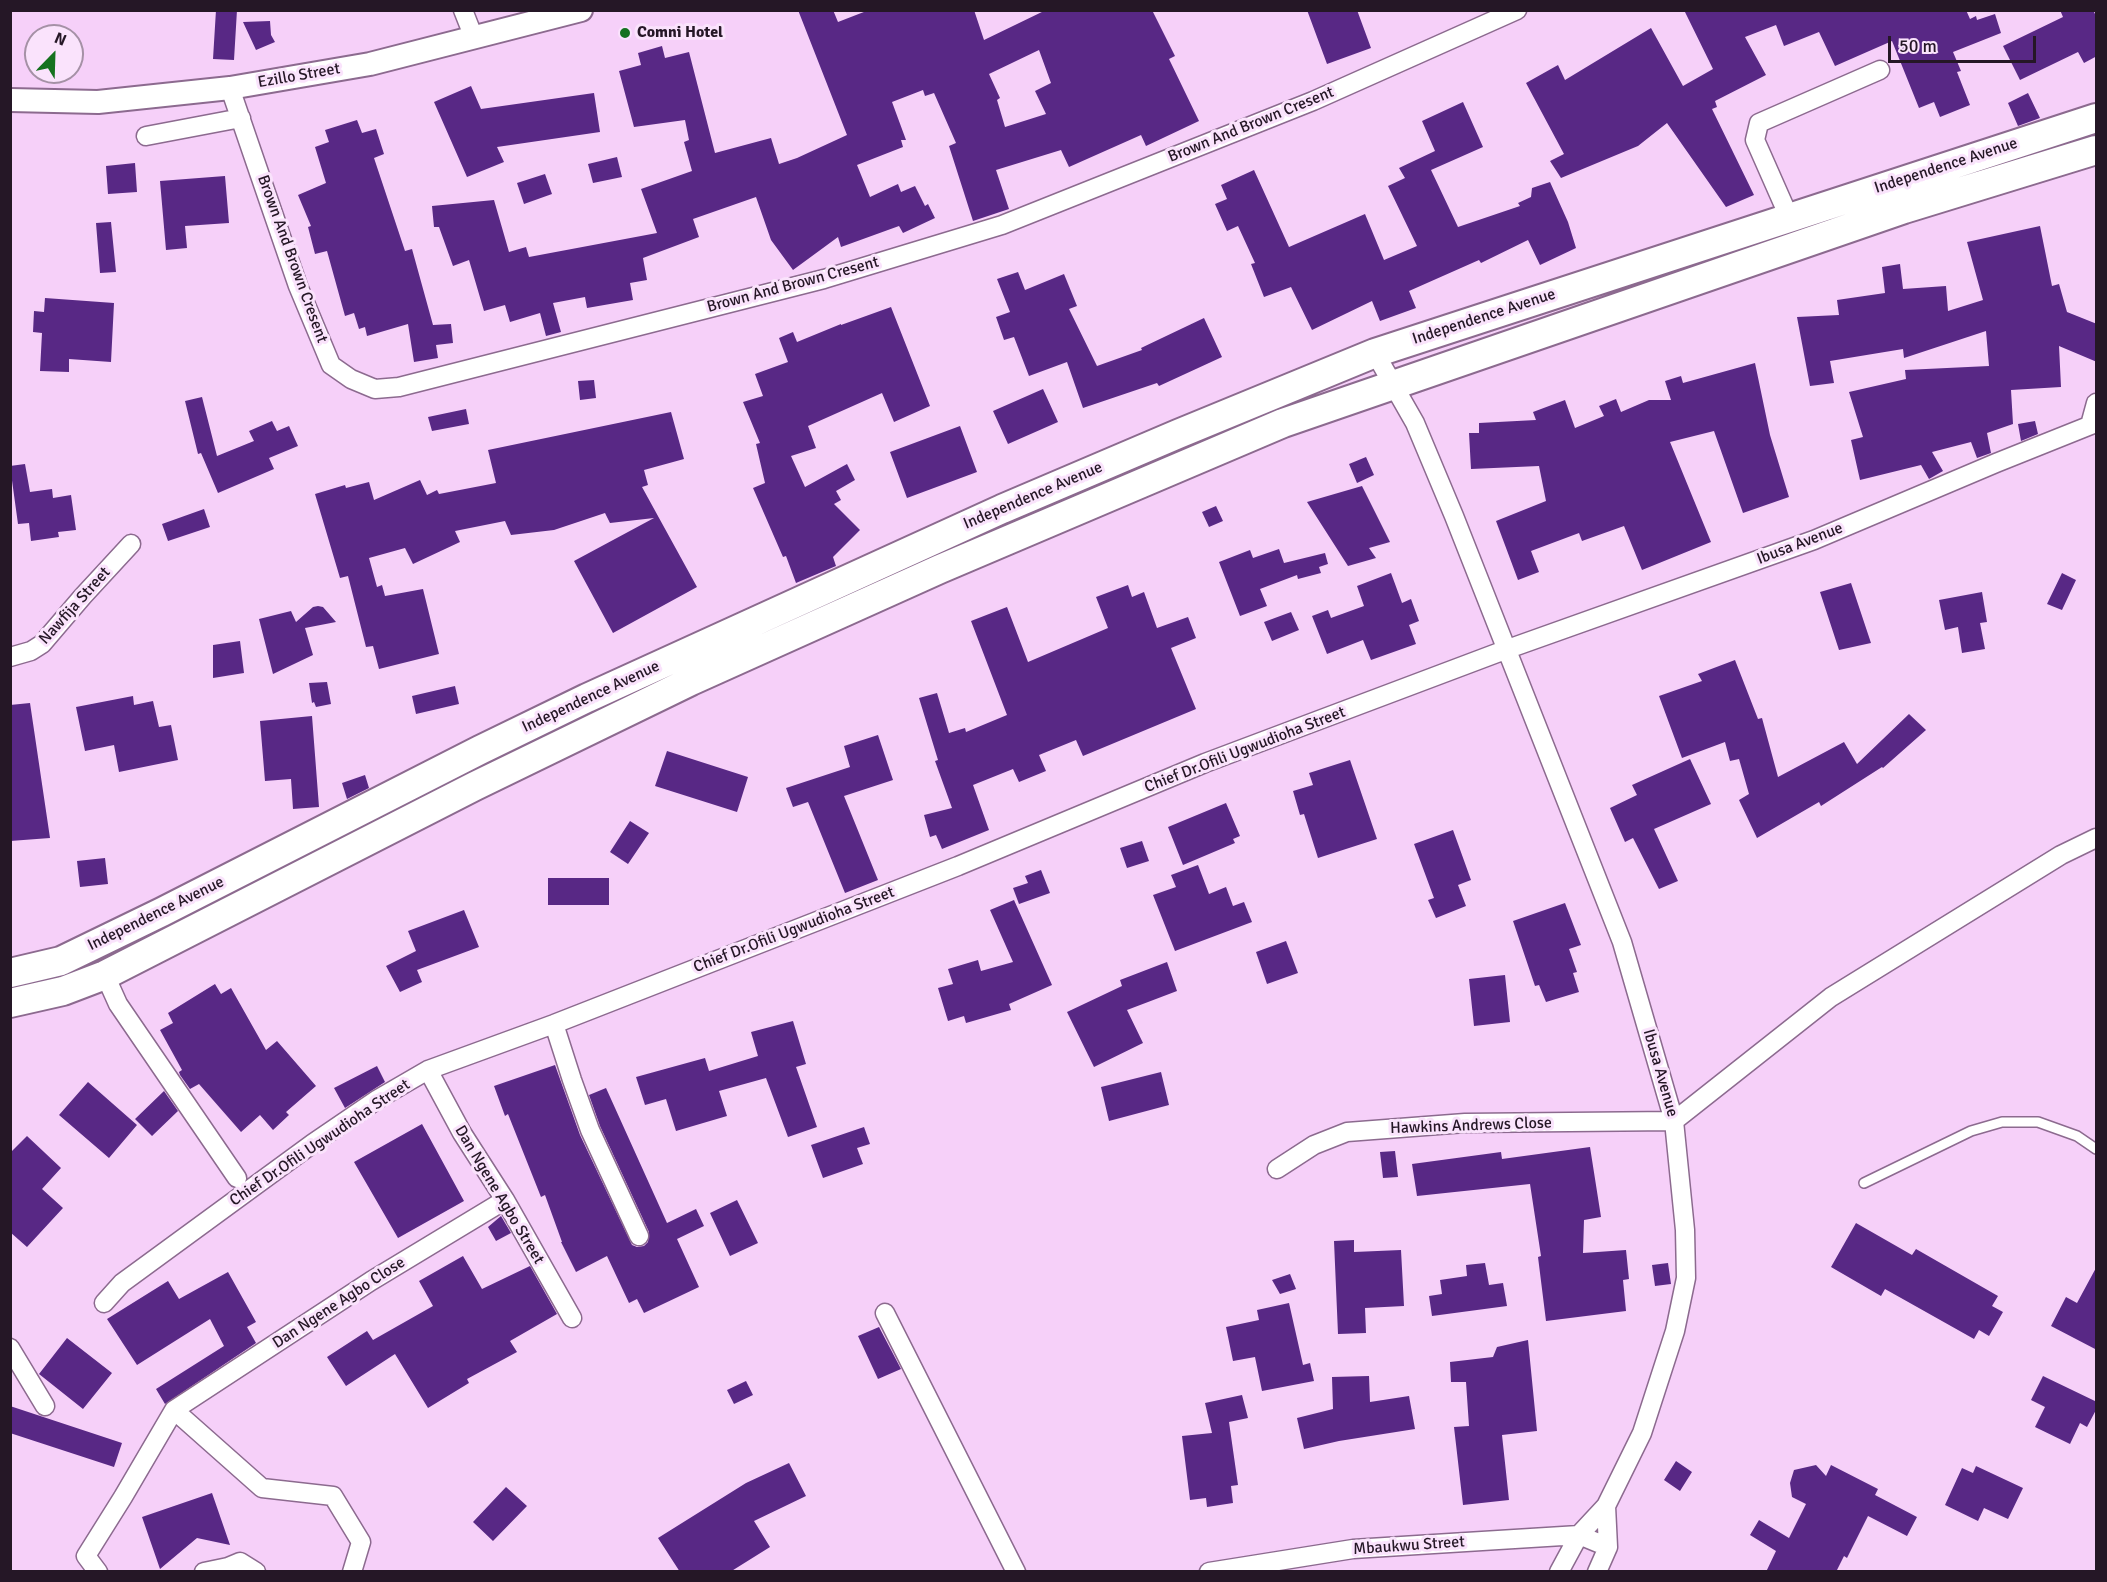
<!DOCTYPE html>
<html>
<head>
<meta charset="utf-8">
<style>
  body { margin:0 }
  #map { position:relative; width:2107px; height:1582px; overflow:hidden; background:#f6d0f9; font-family:Signika,sans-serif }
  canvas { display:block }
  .frame { position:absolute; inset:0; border:12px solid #251726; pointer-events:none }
  .north { position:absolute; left:24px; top:24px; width:60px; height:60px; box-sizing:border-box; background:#fae3fc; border:2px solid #a591a6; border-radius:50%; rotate:23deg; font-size:16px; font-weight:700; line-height:24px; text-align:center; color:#251726 }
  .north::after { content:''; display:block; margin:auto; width:21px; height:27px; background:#15721f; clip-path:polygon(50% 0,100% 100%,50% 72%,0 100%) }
  .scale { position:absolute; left:1888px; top:36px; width:148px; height:27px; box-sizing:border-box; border:3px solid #251726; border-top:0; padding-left:8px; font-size:18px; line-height:21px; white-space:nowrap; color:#251726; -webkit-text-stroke:4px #fae3fc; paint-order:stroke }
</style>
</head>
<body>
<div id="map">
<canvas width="2107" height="1582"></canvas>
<div class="frame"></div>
<div class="north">N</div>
<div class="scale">50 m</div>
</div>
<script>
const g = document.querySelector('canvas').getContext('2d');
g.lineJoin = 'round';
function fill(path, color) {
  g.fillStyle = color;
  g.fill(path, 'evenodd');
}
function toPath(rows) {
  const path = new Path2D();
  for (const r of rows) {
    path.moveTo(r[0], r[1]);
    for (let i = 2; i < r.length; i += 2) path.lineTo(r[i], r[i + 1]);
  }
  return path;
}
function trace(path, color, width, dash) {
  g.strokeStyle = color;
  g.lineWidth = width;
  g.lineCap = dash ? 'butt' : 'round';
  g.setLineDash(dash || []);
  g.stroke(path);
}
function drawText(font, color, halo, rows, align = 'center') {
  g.font = font + ' Signika,sans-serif';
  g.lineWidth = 6;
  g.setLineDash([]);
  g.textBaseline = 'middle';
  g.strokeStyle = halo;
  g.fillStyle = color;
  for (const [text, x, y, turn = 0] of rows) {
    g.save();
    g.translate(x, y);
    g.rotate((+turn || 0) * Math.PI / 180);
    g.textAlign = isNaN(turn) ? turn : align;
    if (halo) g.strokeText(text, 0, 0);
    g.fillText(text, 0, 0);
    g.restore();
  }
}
const building = toPath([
  [216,10,237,10,234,60,213,59],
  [798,10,833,10,838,22,869,10,974,10,984,40,1046,10,1152,10,1175,56,1169,59,1199,121,1146,146,1141,135,1069,167,1061,150,996,170,1009,209,973,221,949,146,956,143,934,93,925,96,923,90,892,102,906,140,901,140,903,147,857,165,870,197,898,184,901,192,915,186,925,206,928,204,935,218,903,233,899,226,841,247,838,237,793,270,771,240,756,197,693,219,699,237,643,258,647,280,630,283,633,300,587,308,585,297,553,303,561,332,546,336,540,313,510,322,505,305,484,311,469,260,453,266,439,227,434,227,432,206,494,200,509,252,526,247,529,257,657,233,641,189,692,171,684,142,689,140,685,120,634,127,619,71,641,65,638,53,662,46,665,58,689,52,715,153,771,138,779,164,797,158,847,135],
  [1039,50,1051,83,1035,91,1046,114,1005,127,997,100,1000,98,989,74],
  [1307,10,1357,10,1371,48,1327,64],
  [1684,10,1966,10,1970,19,1976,16,1977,20,1995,14,2001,33,1953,52,1961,71,1957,72,1970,105,1940,117,1934,102,1919,108,1892,41,1835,66,1819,32,1784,46,1776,25,1745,37,1766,75,1715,101,1717,107,1712,109,1754,195,1726,207,1667,123,1638,146,1561,178,1550,161,1564,154,1526,83,1558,65,1565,80,1651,28,1683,86,1713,69],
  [2060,10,2093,10,2097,18,2097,56,2084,63,2078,52,2020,80,2003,46,2063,17],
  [270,21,271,35,275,42,256,50,243,22],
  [471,86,481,109,594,93,600,132,497,147,504,162,467,177,434,102],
  [2028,93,2040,118,2018,126,2008,103],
  [1463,102,1483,147,1431,170,1458,227,1520,206,1518,203,1531,197,1532,188,1550,182,1568,222,1576,248,1540,265,1528,240,1481,263,1479,260,1409,291,1416,308,1380,321,1372,301,1312,330,1291,287,1264,297,1251,264,1255,263,1238,226,1227,231,1215,204,1227,199,1221,185,1254,170,1289,247,1365,214,1384,260,1417,246,1388,186,1405,178,1399,168,1435,151,1422,121],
  [357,120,362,133,376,129,384,154,374,158,405,251,412,249,433,325,451,324,453,343,436,345,438,358,414,362,408,324,367,336,365,327,359,329,354,313,345,316,327,251,315,254,308,227,311,226,298,195,326,183,315,147,329,142,325,130],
  [617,157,622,177,593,183,588,164],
  [135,163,137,192,108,194,106,166],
  [545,174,552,194,524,204,517,183],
  [225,176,229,223,185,226,187,248,166,250,160,181],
  [111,222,116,272,100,273,96,223],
  [2040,226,2052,286,2059,284,2067,312,2097,324,2097,362,2059,346,2061,387,2011,390,2013,424,1987,433,1991,453,1977,458,1971,442,1932,452,1943,471,1929,479,1921,465,1860,480,1851,440,1863,437,1849,392,1906,379,1905,370,1989,366,1986,331,1904,358,1903,349,1830,361,1834,383,1810,386,1797,317,1839,315,1837,300,1885,293,1882,267,1900,264,1903,289,1946,286,1948,311,1983,300,1967,242],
  [1018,272,1025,290,1064,274,1077,306,1069,309,1097,366,1142,350,1141,348,1204,318,1222,357,1159,386,1157,383,1083,408,1067,362,1029,376,1014,337,1004,340,996,317,1010,312,997,279],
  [45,298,114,303,111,362,69,359,69,372,40,371,42,333,33,332,34,311,44,312],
  [891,307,930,406,894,422,882,393,808,426,816,448,791,456,805,487,847,464,855,480,836,491,841,500,834,504,860,530,833,557,836,566,796,583,786,556,783,557,753,488,765,483,756,444,760,443,743,402,763,396,755,374,788,362,779,338,793,332,797,342,841,324,841,325],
  [1755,363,1770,435,1789,497,1743,513,1714,431,1670,442,1711,542,1642,570,1624,526,1582,541,1579,533,1531,551,1539,572,1518,580,1496,521,1546,501,1539,466,1471,469,1469,433,1479,433,1479,423,1536,420,1533,412,1565,400,1575,428,1604,416,1599,406,1616,399,1621,412,1649,400,1671,400,1665,381,1681,376,1683,383],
  [594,380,596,398,580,400,578,381],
  [1043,389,1058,422,1008,444,993,411],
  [202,397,217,456,254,441,249,431,272,421,277,431,289,426,298,446,269,458,274,469,218,493,201,453,198,454,185,401],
  [466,409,469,424,432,431,428,417],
  [671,412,684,459,644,470,648,485,642,487,697,587,613,633,574,561,654,518,610,523,605,513,554,530,511,535,505,521,455,531,460,542,413,564,405,548,369,558,377,587,382,585,385,596,423,589,439,654,379,669,373,646,366,647,348,576,340,578,315,494,345,485,346,488,369,482,374,500,420,480,427,495,437,490,439,494,496,483,488,450],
  [2035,421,2038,434,2021,441,2018,424],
  [960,426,977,472,907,498,890,452],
  [1366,457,1374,475,1357,483,1349,464],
  [25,464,30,492,52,489,53,498,71,495,76,530,58,532,59,537,31,541,29,523,18,524,10,466],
  [1362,486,1390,542,1369,548,1376,558,1348,566,1307,502],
  [1216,506,1223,521,1209,527,1202,512],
  [204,509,210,527,168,541,162,524],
  [1279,549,1284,563,1325,553,1328,564,1319,567,1321,573,1298,579,1297,575,1260,589,1267,606,1240,616,1219,562,1250,550,1253,558],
  [1391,573,1402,603,1411,599,1419,621,1409,625,1416,644,1371,660,1363,640,1327,654,1312,616,1328,610,1331,618,1364,606,1357,586],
  [2062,573,2076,580,2062,610,2047,604],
  [1851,583,1871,643,1839,650,1820,592],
  [1128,585,1132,597,1144,592,1157,628,1188,617,1196,638,1171,648,1196,709,1083,756,1076,740,1039,755,1046,771,1019,782,1013,769,973,785,989,830,942,849,936,835,930,837,924,815,952,808,935,761,938,760,919,698,937,693,949,733,965,728,966,732,1007,715,971,621,1007,607,1028,662,1108,628,1096,597],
  [1982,592,1987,622,1980,623,1985,649,1962,653,1958,627,1945,630,1939,600],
  [318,606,323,607,336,622,305,628,313,655,273,674,259,619,291,611,296,622,313,607],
  [1291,612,1299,630,1272,641,1264,622],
  [240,641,244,673,213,678,213,645],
  [1735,660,1758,719,1762,718,1778,777,1844,742,1857,764,1909,714,1926,730,1883,768,1882,767,1821,806,1819,802,1757,838,1739,800,1749,794,1739,759,1730,761,1725,742,1682,758,1659,696,1702,681,1698,674],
  [327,682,331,704,316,707,314,702,312,703,309,683],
  [455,686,459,704,416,714,412,696],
  [133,696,134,705,153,701,159,727,171,725,178,760,119,772,114,745,85,751,76,707],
  [30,703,50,838,10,841,10,705],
  [312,716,319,807,293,809,291,779,265,781,260,721],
  [878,735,893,780,844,796,878,880,845,893,808,802,793,807,786,788,850,767,844,746],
  [667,751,748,777,737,812,655,786],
  [1690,759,1711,804,1654,829,1678,881,1659,889,1633,838,1625,842,1610,808,1637,795,1632,785],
  [1350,760,1377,839,1318,858,1304,814,1300,815,1293,791,1313,785,1309,773],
  [365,775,369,788,347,799,342,783],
  [1226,803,1240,836,1233,839,1235,843,1183,865,1168,827],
  [630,821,649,833,628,864,610,852],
  [1453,830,1471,880,1458,885,1466,906,1436,918,1428,900,1434,898,1414,844],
  [1142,841,1149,861,1127,868,1120,848],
  [105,858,108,884,80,887,77,861],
  [1198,865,1209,894,1226,887,1233,906,1244,902,1252,922,1175,951,1153,895,1176,887,1171,875],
  [1041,870,1050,893,1019,904,1013,888,1028,883,1025,876],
  [548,878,609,878,609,905,548,905],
  [1014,900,1052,985,1009,1004,1011,1010,966,1023,964,1016,948,1021,938,988,953,984,948,969,978,960,981,971,1013,962,990,910],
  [1565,903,1581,945,1569,949,1577,972,1573,973,1579,992,1546,1002,1539,985,1535,986,1513,921],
  [464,910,479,947,417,970,422,982,400,992,386,966,416,951,408,931],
  [1286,941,1298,973,1267,984,1256,952],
  [1167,962,1177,991,1127,1010,1143,1043,1094,1067,1067,1012,1122,986,1120,980],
  [1505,975,1510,1022,1474,1026,1469,979],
  [215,984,221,994,231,988,266,1050,277,1041,316,1086,286,1112,289,1115,273,1130,260,1115,241,1132,199,1084,190,1089,180,1075,179,1072,182,1070,160,1030,173,1023,168,1013],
  [793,1021,806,1064,796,1067,817,1127,788,1137,766,1078,719,1091,727,1116,676,1131,666,1099,645,1105,636,1077,705,1058,709,1071,758,1056,751,1032],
  [555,1065,580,1135,632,1245,637,1247,644,1246,648,1242,649,1232,600,1126,589,1095,606,1088,667,1223,696,1209,704,1226,677,1239,699,1287,644,1313,637,1299,629,1303,607,1256,576,1272,561,1242,562,1242,545,1195,541,1197,508,1114,505,1116,494,1086],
  [377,1066,385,1082,345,1108,334,1088],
  [1161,1072,1169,1105,1109,1121,1101,1087],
  [88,1082,137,1125,109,1158,59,1115],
  [164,1091,178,1111,152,1136,135,1119],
  [422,1124,464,1201,398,1238,354,1162],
  [864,1127,870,1144,857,1148,863,1164,823,1178,811,1145],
  [27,1136,61,1168,42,1189,63,1208,27,1247,10,1232,10,1153],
  [1590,1147,1601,1217,1584,1220,1583,1253,1626,1250,1629,1279,1623,1280,1626,1311,1546,1321,1538,1257,1541,1256,1530,1184,1417,1196,1412,1164,1501,1152,1502,1159],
  [1395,1151,1398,1177,1383,1178,1380,1152],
  [737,1200,758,1243,730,1256,710,1213],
  [501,1216,511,1233,496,1241,488,1227],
  [1856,1223,1912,1255,1916,1249,1998,1296,1992,1306,2003,1312,1989,1336,1979,1330,1974,1339,1885,1289,1881,1296,1831,1267],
  [1354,1240,1354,1252,1401,1250,1404,1306,1365,1308,1366,1333,1338,1334,1334,1241],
  [463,1256,482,1289,530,1266,557,1314,510,1341,517,1352,467,1379,469,1383,428,1408,395,1354,346,1386,327,1357,367,1331,373,1340,433,1306,419,1281],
  [1485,1263,1489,1285,1503,1283,1507,1306,1432,1316,1429,1296,1442,1294,1440,1280,1467,1276,1466,1265],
  [1668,1263,1671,1284,1655,1286,1652,1265],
  [2097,1266,2097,1350,2051,1326,2066,1297,2077,1303],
  [228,1272,256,1322,247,1327,256,1343,165,1404,156,1389,224,1346,210,1319,137,1365,107,1319,168,1281,179,1299],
  [1290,1274,1296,1289,1280,1294,1272,1280],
  [1289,1303,1303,1365,1310,1363,1314,1381,1262,1391,1255,1357,1233,1361,1226,1327,1259,1320,1257,1310],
  [879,1327,901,1369,878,1379,858,1336],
  [67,1338,112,1373,83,1409,39,1374],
  [1528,1340,1537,1431,1502,1435,1509,1500,1463,1505,1454,1427,1469,1426,1466,1382,1451,1382,1450,1362,1493,1357,1497,1347],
  [1369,1376,1370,1402,1409,1396,1415,1429,1339,1441,1304,1449,1297,1418,1333,1409,1332,1377],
  [2043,1376,2097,1402,2097,1408,2087,1427,2080,1423,2070,1444,2035,1427,2045,1407,2031,1400],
  [746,1381,753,1395,734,1404,727,1390],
  [1242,1395,1248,1418,1229,1422,1238,1485,1231,1486,1233,1503,1207,1507,1206,1498,1190,1500,1182,1436,1212,1433,1205,1403],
  [10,1406,122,1443,114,1467,10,1433],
  [1676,1461,1692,1472,1680,1491,1664,1480],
  [789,1463,806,1496,754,1521,770,1547,730,1572,680,1572,658,1538,746,1483],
  [1816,1465,1826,1476,1831,1465,1878,1489,1875,1495,1917,1517,1907,1536,1868,1516,1847,1558,1844,1556,1836,1572,1766,1572,1776,1551,1750,1535,1759,1520,1789,1538,1806,1504,1792,1497,1790,1483,1794,1470],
  [1976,1466,2023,1488,2008,1519,1984,1508,1978,1521,1945,1505,1962,1468,1973,1473],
  [506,1487,527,1506,493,1541,473,1522],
  [212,1493,230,1545,197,1538,160,1569,142,1517]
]);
const service = toPath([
  [1864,1183,1971,1131,2002,1122,2038,1122,2077,1136,2096,1149]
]);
const minor = toPath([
  [463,10,474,38],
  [230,88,298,286,331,365,351,379,375,389,399,387,824,279,1002,225,1313,101,1517,10],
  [146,136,241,118],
  [1789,217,1755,140,1759,123,1880,70],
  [1375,353,1415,423,1454,516,1622,942,1674,1121,1685,1230,1686,1278,1675,1331,1642,1433,1606,1506,1579,1535,1559,1572],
  [2090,425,2096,403],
  [10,657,31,651,42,644,83,596,131,544],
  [105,975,118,1004,237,1178],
  [554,1024,572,1080,590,1130,639,1236],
  [428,1070,462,1133,505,1200,572,1318],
  [1277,1169,1314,1145,1347,1132,1465,1123,1674,1121,1831,997,2061,855,2096,838],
  [104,1303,122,1283,312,1144,378,1099,428,1070,554,1024,958,866,1205,763,1505,650,1814,540,1996,463,2096,423],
  [885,1313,1016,1572],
  [10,1348,45,1406],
  [174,1410,262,1488,333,1496,361,1542,352,1572],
  [98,1572,86,1556,123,1497,174,1410,371,1281,505,1200],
  [204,1572,228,1567,240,1562,256,1572],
  [1209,1572,1353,1549,1579,1535,1608,1547],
  [1597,1572,1608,1547,1606,1506]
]);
const tertiary = toPath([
  [10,100,98,102,230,88,370,64,581,10]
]);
const primary = toPath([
  [10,973,61,961,162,912,480,750,587,698,1002,509,1178,434,1375,353,2096,118],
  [10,1003,63,991,105,975,475,786,691,681,940,569,1283,423,1904,209,2096,150]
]);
const markers = [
  [625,33,6,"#15721f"]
];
const poiNames = [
  ["Comni Hotel",637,33]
];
const streetNames = [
  ["Ezillo Street",299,76,-10],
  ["Brown And Brown Cresent",1251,125,-22],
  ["Independence Avenue",1946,166,-18],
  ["Brown And Brown Cresent",292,259,70],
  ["Brown And Brown Cresent",793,285,-15],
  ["Independence Avenue",1484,317,-18],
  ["Independence Avenue",1033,496,-23],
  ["Ibusa Avenue",1800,544,-21],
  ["Nawfija Street",75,606,-48],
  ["Independence Avenue",591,697,-25],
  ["Chief Dr.Ofili Ugwudioha Street",1245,750,-21],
  ["Independence Avenue",156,914,-26],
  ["Chief Dr.Ofili Ugwudioha Street",794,930,-21],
  ["Ibusa Avenue",1660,1073,74],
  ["Hawkins Andrews Close",1471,1126,-2],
  ["Chief Dr.Ofili Ugwudioha Street",320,1143,-34],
  ["Dan Ngene Agbo Street",499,1195,59],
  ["Dan Ngene Agbo Close",339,1303,-33],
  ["Mbaukwu Street",1409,1546,-4]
];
fill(building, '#582885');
trace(service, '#8c6a8f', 12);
trace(minor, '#8c6a8f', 21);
trace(tertiary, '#8c6a8f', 26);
trace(primary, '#8c6a8f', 32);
trace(service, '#fff', 9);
trace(minor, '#fff', 18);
trace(tertiary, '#fff', 22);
trace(primary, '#fff', 28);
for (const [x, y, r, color] of markers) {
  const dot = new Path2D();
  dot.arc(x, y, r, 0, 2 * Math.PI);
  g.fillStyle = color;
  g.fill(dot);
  trace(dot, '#fae3fc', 2);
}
drawText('bold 16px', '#251726', '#fae3fc', poiNames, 'left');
drawText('16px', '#251726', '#fae3fc', streetNames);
</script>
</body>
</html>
